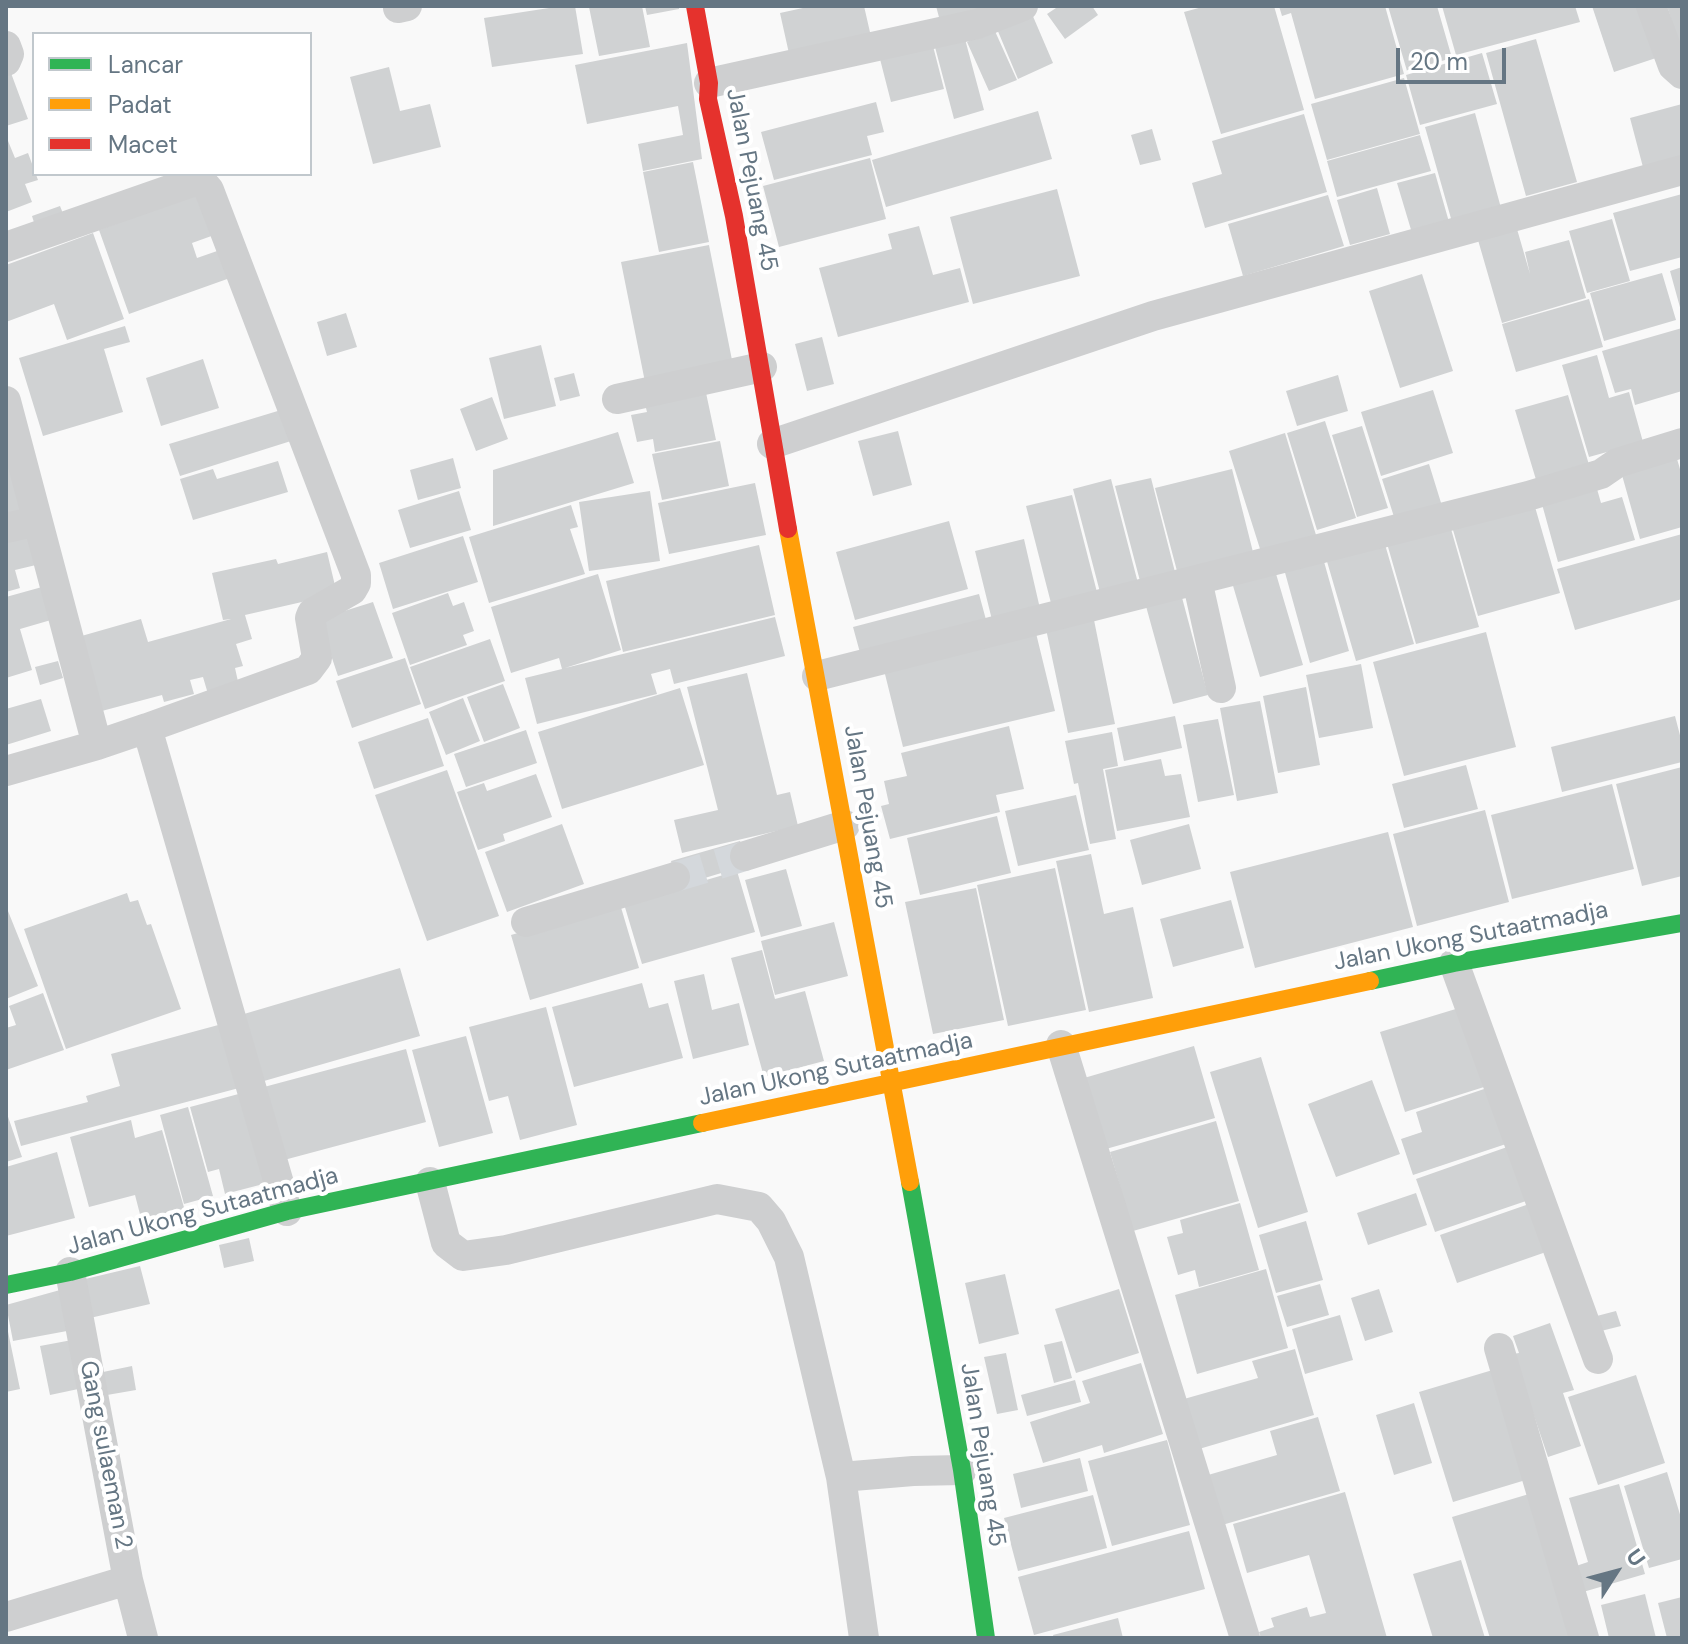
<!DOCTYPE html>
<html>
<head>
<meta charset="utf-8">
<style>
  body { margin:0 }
  #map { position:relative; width:1688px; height:1644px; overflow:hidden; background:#f9f9f9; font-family:"DM Sans",sans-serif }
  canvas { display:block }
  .frame { position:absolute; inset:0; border:8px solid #657683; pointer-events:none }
  .legend { position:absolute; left:32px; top:32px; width:280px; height:144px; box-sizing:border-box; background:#fff; border:2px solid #c1c8cd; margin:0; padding:10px 14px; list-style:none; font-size:24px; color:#657683 }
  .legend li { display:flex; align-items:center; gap:16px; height:40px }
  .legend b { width:40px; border:2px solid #c1c8cd }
  .north { position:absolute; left:1576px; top:1532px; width:80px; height:80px; -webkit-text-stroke:6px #fff; paint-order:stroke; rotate:54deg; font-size:22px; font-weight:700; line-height:32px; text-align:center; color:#657683 }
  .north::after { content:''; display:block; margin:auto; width:28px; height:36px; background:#657683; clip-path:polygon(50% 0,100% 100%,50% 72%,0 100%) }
  .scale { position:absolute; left:1396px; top:48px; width:110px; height:36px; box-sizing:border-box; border:4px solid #657683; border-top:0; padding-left:10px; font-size:24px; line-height:28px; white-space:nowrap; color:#657683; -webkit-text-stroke:6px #fff; paint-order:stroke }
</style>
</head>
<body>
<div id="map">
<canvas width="1688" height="1644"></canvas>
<div class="frame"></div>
<ul class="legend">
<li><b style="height:10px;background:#30b455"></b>Lancar</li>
<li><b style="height:10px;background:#ff9f0a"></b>Padat</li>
<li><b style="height:10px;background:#e5322d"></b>Macet</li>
</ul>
<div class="north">U</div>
<div class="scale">20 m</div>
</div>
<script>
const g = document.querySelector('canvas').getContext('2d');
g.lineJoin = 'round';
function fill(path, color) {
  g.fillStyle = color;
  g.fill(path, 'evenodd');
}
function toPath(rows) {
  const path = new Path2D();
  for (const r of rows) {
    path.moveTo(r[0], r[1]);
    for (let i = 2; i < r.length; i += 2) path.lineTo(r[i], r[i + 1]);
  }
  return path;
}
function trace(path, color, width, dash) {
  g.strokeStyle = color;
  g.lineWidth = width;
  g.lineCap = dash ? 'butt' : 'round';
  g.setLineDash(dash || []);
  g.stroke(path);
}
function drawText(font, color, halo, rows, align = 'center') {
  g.font = font + ' "DM Sans",sans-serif';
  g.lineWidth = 8;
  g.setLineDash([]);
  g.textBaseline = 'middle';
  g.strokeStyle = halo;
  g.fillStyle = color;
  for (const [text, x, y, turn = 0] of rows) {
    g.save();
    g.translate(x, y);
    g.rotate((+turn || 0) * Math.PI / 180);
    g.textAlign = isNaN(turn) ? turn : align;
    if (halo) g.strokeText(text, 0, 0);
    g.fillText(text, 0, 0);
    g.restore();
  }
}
const building = toPath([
  [562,6,575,6,583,54,492,67,484,18],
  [642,6,650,47,599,56,589,7],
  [645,6,679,6,679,9,647,15],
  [812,6,864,6,872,41,790,58,780,13],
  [936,6,1002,6,940,21],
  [1059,6,1092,6,1098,15,1065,39,1047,14],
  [1206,6,1274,6,1304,110,1221,134,1184,12],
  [1279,6,1385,6,1404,74,1315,99,1291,13,1282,16],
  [1388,6,1437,6,1452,58,1407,71],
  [1442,6,1575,6,1580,22,1456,55],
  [1592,6,1642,6,1659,57,1614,72],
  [1667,6,1682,6,1682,50,1681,50],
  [1032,14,1053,63,1018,79,997,29],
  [994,29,1017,80,989,91,967,42],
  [965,39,984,110,954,119,935,47],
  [1536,39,1577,182,1526,196,1486,53],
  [687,43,702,159,643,171,638,144,683,135,678,106,587,124,575,65],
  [933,46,944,89,891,102,880,59],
  [1482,53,1497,104,1420,125,1406,75],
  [389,67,400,111,430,104,441,147,373,164,350,77],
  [11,73,28,119,6,126,6,75],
  [1404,78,1420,134,1327,160,1311,104],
  [876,102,884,132,867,136,872,155,774,180,761,132],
  [1682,104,1682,161,1644,171,1630,118],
  [1038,111,1052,159,886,207,872,160],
  [1475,113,1501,208,1452,222,1425,127],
  [1304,114,1327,192,1205,228,1192,183,1222,174,1212,141],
  [1152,129,1161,160,1140,165,1131,135],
  [1420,135,1431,171,1337,197,1327,161],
  [6,136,15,158,28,153,38,180,25,184,32,202,6,212],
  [870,158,886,219,779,247,763,186],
  [693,162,709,242,659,252,643,172],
  [1435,173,1449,222,1412,233,1397,183],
  [1377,188,1390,234,1350,245,1337,200],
  [1057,189,1080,276,973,304,950,217],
  [202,193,217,234,192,243,197,258,220,250,230,278,129,314,99,230],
  [1682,194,1682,257,1630,271,1613,213],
  [1328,195,1344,246,1243,276,1228,224],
  [60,206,66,221,37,232,32,216],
  [1612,219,1630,281,1587,293,1569,231],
  [919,226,933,275,960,268,969,302,838,337,819,268,892,249,888,234],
  [1517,229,1530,274,1525,252,1569,240,1586,298,1502,323,1478,240],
  [93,233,124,319,67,340,54,304,6,322,6,265],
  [709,245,733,365,645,382,621,262],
  [1682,267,1682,311,1681,311,1670,271],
  [1662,273,1676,320,1604,341,1590,293],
  [1422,274,1453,371,1400,388,1369,291],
  [1589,299,1603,347,1516,372,1502,324],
  [346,313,357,347,327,356,317,322],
  [125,326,130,342,104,349,123,412,43,436,19,358],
  [1682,328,1682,391,1635,405,1631,389,1615,393,1602,351],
  [822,337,834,384,807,391,795,344],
  [541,345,556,406,504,419,489,358],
  [1597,355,1609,398,1629,392,1643,442,1589,457,1562,365],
  [203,359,219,408,161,426,146,378],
  [574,373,580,396,560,401,554,378],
  [1338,375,1348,411,1297,426,1286,391],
  [705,388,716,440,655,452,653,439,637,442,631,415,647,412,644,400],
  [1433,390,1453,453,1381,476,1361,412],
  [1568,395,1590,468,1537,483,1515,410],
  [492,397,508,439,476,451,460,409],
  [281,410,291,441,180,476,169,444],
  [1325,421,1356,518,1317,530,1287,433],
  [1362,426,1388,508,1357,517,1332,435],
  [898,431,912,485,873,496,858,441],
  [618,432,634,483,493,526,493,470],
  [1285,433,1316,535,1261,552,1229,451],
  [720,441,729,486,662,500,652,454],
  [1675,452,1682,476,1682,527,1640,539,1620,468],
  [6,453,26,512,6,518],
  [453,458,461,488,418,500,410,470],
  [278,461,288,492,193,520,180,479,213,469,217,479],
  [1429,464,1442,506,1395,520,1382,479],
  [1232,469,1253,552,1177,571,1155,488],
  [1151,478,1175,572,1140,581,1115,486],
  [1111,479,1139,587,1101,596,1073,489],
  [1595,482,1601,503,1622,497,1635,540,1558,562,1540,497],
  [755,483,766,535,669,554,658,503],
  [459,491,471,530,410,548,398,510],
  [650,491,660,561,589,571,579,502],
  [1072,495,1098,596,1052,607,1026,506],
  [1533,500,1560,593,1478,616,1451,523],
  [571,505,578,527,570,529,585,574,489,603,469,537],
  [949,521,968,589,855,620,836,552],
  [1449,522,1479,627,1416,644,1386,540],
  [26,531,36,565,15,570,20,588,6,592,6,536],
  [1682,534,1682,599,1575,630,1557,569],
  [463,536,478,582,393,609,379,563],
  [1024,539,1041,613,993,624,975,551],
  [1384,541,1414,644,1356,661,1326,558],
  [759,545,775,615,623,652,606,581],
  [327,552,337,594,245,615,252,639,236,644,243,666,235,668,239,686,208,694,203,677,190,680,194,694,164,702,162,695,98,712,78,637,141,619,148,642,231,619,223,620,212,573,276,559,278,564],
  [1323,558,1349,651,1310,663,1284,569],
  [1274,567,1303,665,1260,677,1231,579],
  [598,574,621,650,565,668,775,617,785,656,674,684,670,669,651,674,657,694,537,724,525,678,562,669,559,658,511,673,491,607],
  [42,587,51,620,20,629,32,670,6,678,6,597],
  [1180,590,1208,695,1173,704,1144,599],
  [448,593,453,606,464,602,474,631,463,635,467,645,410,665,392,613],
  [979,594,988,627,862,660,853,627],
  [373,602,393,658,338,676,319,619],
  [1094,620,1115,724,1068,733,1046,629],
  [1035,629,1055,711,903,747,883,666],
  [1486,632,1516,747,1404,776,1373,662],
  [490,639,505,681,425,709,410,667],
  [405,658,421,704,352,728,336,681],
  [58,661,63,678,40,685,35,667],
  [1361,664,1373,728,1319,738,1306,675],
  [747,673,777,795,790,792,798,826,682,853,674,820,718,810,687,687],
  [503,684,520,728,484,742,467,697],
  [1306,687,1320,765,1278,773,1263,696],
  [680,688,704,765,562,809,538,732],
  [463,698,480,741,446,755,429,712],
  [41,699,51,731,6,745,6,709],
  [1260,701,1278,793,1237,801,1220,708],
  [1175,716,1182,748,1124,761,1117,728],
  [1675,716,1682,743,1682,762,1562,792,1551,747],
  [428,718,444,766,374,789,358,742],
  [1218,719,1234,795,1198,802,1183,725],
  [1009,726,1024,789,996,795,1000,812,890,839,881,806,889,804,884,781,907,776,901,753],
  [526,730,537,763,466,787,454,754],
  [1112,732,1118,766,1103,769,1116,839,1090,844,1078,783,1074,784,1065,741],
  [1161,759,1165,776,1181,774,1190,817,1117,831,1105,770],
  [1466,765,1478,809,1404,828,1392,784],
  [1682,767,1682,876,1642,886,1616,784],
  [447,770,499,916,427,941,375,795],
  [536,774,552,817,503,834,505,841,478,850,457,792,484,783,487,791],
  [1612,784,1634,869,1512,899,1491,815],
  [1076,795,1089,850,1018,866,1005,811],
  [1485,810,1509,902,1417,926,1393,834],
  [997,816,1011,873,920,895,907,838],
  [562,824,584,884,507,912,485,852],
  [1189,824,1201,869,1142,885,1130,840],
  [1388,832,1413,927,1255,968,1230,872],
  [740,841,748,865,678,886,671,861],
  [1091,854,1104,914,1133,907,1153,998,1089,1012,1056,861],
  [1055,868,1086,1010,1008,1026,977,885],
  [786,869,802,926,761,937,745,880],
  [737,871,755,932,642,964,624,904],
  [976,888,1004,1020,933,1034,905,902],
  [127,893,130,902,138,900,147,925,151,924,181,1009,66,1049,24,929],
  [1231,900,1244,948,1173,967,1160,919],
  [620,904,639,968,530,1000,511,935],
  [6,906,38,986,6,999],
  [834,922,848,976,775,995,761,941],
  [762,950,775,999,805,991,824,1061,764,1077,731,958],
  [400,968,420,1036,264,1081,244,1014],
  [704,974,712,1010,739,1003,749,1045,693,1059,674,981],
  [642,983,649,1008,668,1003,683,1058,574,1087,552,1007],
  [43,993,64,1050,6,1070,6,1028,16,1025,9,1006],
  [546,1007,577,1125,520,1140,508,1096,489,1101,469,1027],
  [1459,1008,1484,1087,1405,1112,1380,1032],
  [222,1024,239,1088,21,1146,14,1121,88,1102,86,1096,120,1086,111,1054],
  [466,1036,493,1133,439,1147,412,1050],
  [1194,1046,1215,1118,1106,1149,1084,1078],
  [406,1049,426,1122,284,1160,264,1087],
  [1261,1057,1308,1212,1258,1228,1210,1072],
  [1372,1080,1400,1154,1336,1177,1308,1104],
  [1490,1087,1509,1143,1413,1175,1401,1139,1422,1132,1416,1112],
  [246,1092,271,1182,225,1194,219,1169,208,1172,190,1107],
  [188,1107,213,1196,184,1204,160,1115],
  [6,1111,22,1157,6,1162],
  [131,1120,135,1138,162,1130,185,1211,142,1222,135,1195,89,1207,70,1137],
  [1216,1121,1239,1201,1133,1231,1110,1152],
  [1510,1146,1529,1200,1435,1232,1416,1179],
  [57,1152,75,1218,6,1236,6,1167],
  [1416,1193,1427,1225,1368,1245,1357,1213],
  [1240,1203,1259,1270,1199,1287,1195,1270,1178,1275,1167,1237,1183,1233,1180,1220],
  [1529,1204,1546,1252,1457,1283,1440,1235],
  [1306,1221,1323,1280,1276,1293,1259,1235],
  [249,1238,254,1261,224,1268,219,1245],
  [140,1266,150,1304,90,1318,81,1280],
  [1266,1269,1288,1348,1197,1374,1175,1295],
  [1005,1274,1019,1334,979,1344,965,1283],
  [1320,1284,1329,1315,1287,1327,1277,1296],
  [1119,1289,1139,1353,1076,1373,1055,1309],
  [1379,1289,1393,1332,1365,1341,1351,1298],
  [60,1290,67,1331,13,1341,6,1305],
  [1616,1311,1621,1326,1597,1332,1593,1317],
  [1340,1315,1353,1360,1305,1374,1292,1329],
  [6,1322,20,1389,6,1392],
  [1550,1323,1574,1390,1563,1393,1581,1446,1548,1457,1513,1354,1519,1353,1513,1336],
  [72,1340,83,1388,50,1395,40,1346],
  [1062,1341,1072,1378,1054,1383,1044,1345],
  [1295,1349,1314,1415,1199,1449,1184,1399,1258,1378,1252,1361],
  [1006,1353,1018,1410,997,1414,984,1357],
  [1141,1363,1163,1434,1104,1453,1102,1445,1043,1463,1030,1422,1090,1403,1082,1381],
  [132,1366,136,1390,107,1395,103,1372],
  [1496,1369,1529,1479,1453,1502,1419,1392],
  [1636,1375,1665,1463,1598,1485,1568,1397],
  [1075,1380,1081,1402,1027,1416,1021,1395],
  [1414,1403,1432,1463,1394,1475,1376,1415],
  [1318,1417,1340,1491,1222,1525,1208,1475,1277,1455,1270,1431],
  [1167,1440,1190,1525,1112,1546,1088,1461],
  [1080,1458,1088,1491,1021,1508,1013,1474],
  [1667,1472,1682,1521,1682,1559,1649,1568,1624,1486],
  [1619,1484,1645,1574,1583,1592,1576,1566,1588,1562,1569,1498],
  [1345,1492,1387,1638,1261,1638,1259,1632,1274,1627,1271,1618,1307,1607,1310,1617,1326,1613,1309,1555,1247,1573,1233,1524],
  [1529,1494,1573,1638,1490,1638,1452,1517],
  [1093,1495,1107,1548,1018,1571,1004,1518],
  [1189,1531,1205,1589,1034,1635,1018,1577],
  [1461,1560,1485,1638,1433,1638,1413,1574],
  [1645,1594,1656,1638,1609,1638,1601,1605],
  [1682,1597,1682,1638,1667,1638,1658,1603],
  [1118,1618,1123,1638,1054,1638,1053,1635]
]);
const streetTunnel = toPath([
  [675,877,745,856]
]);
const street = toPath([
  [1651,6,1673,66,1682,74],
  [398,8,407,6],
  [6,46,9,54,6,61],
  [709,83,977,24,1023,6],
  [6,247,195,181,203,183,209,190,356,575,356,583,352,590,312,613,310,618,317,658,308,670,147,728],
  [617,399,762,367],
  [6,401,97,745,147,728,287,1211],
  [772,444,1153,316,1682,170],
  [6,528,37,521],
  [1197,580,1221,688],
  [817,676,1528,496,1601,474,1617,463,1682,443],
  [6,771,97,745],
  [745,856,845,825],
  [526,922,675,877],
  [1454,963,1598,1359],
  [1061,1045,1245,1638],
  [430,1182,446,1243,463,1256,506,1250,717,1199,759,1207,771,1221,789,1257,841,1477,864,1638],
  [70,1272,128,1580,143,1638],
  [1499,1348,1584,1638],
  [841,1477,913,1471,962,1470],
  [6,1617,128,1580]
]);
const fast = toPath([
  [1370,981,1454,963,1682,923],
  [910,1182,962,1470,986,1638],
  [6,1285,70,1272,287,1211,702,1123]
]);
const slow = toPath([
  [788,529,910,1182],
  [702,1123,1370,981]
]);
const jam = toPath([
  [695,6,709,83,708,99,734,216,788,529]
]);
const streetNames = [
  ["Jalan Pejuang 45",751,180,79],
  ["Jalan Pejuang 45",867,817,80],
  ["Jalan Ukong Sutaatmadja",1471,937,-11],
  ["Jalan Ukong Sutaatmadja",836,1070,-12],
  ["Jalan Ukong Sutaatmadja",203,1212,-15],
  ["Gang sulaeman 2",105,1455,79],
  ["Jalan Pejuang 45",982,1455,81]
];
fill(building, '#d0d2d3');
trace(streetTunnel, '#d4d8dc', 30, [30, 15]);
trace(street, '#cecfd0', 30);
trace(fast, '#30b455', 18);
trace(slow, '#ff9f0a', 18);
trace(jam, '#e5322d', 18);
drawText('24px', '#657683', '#fff', streetNames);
</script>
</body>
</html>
